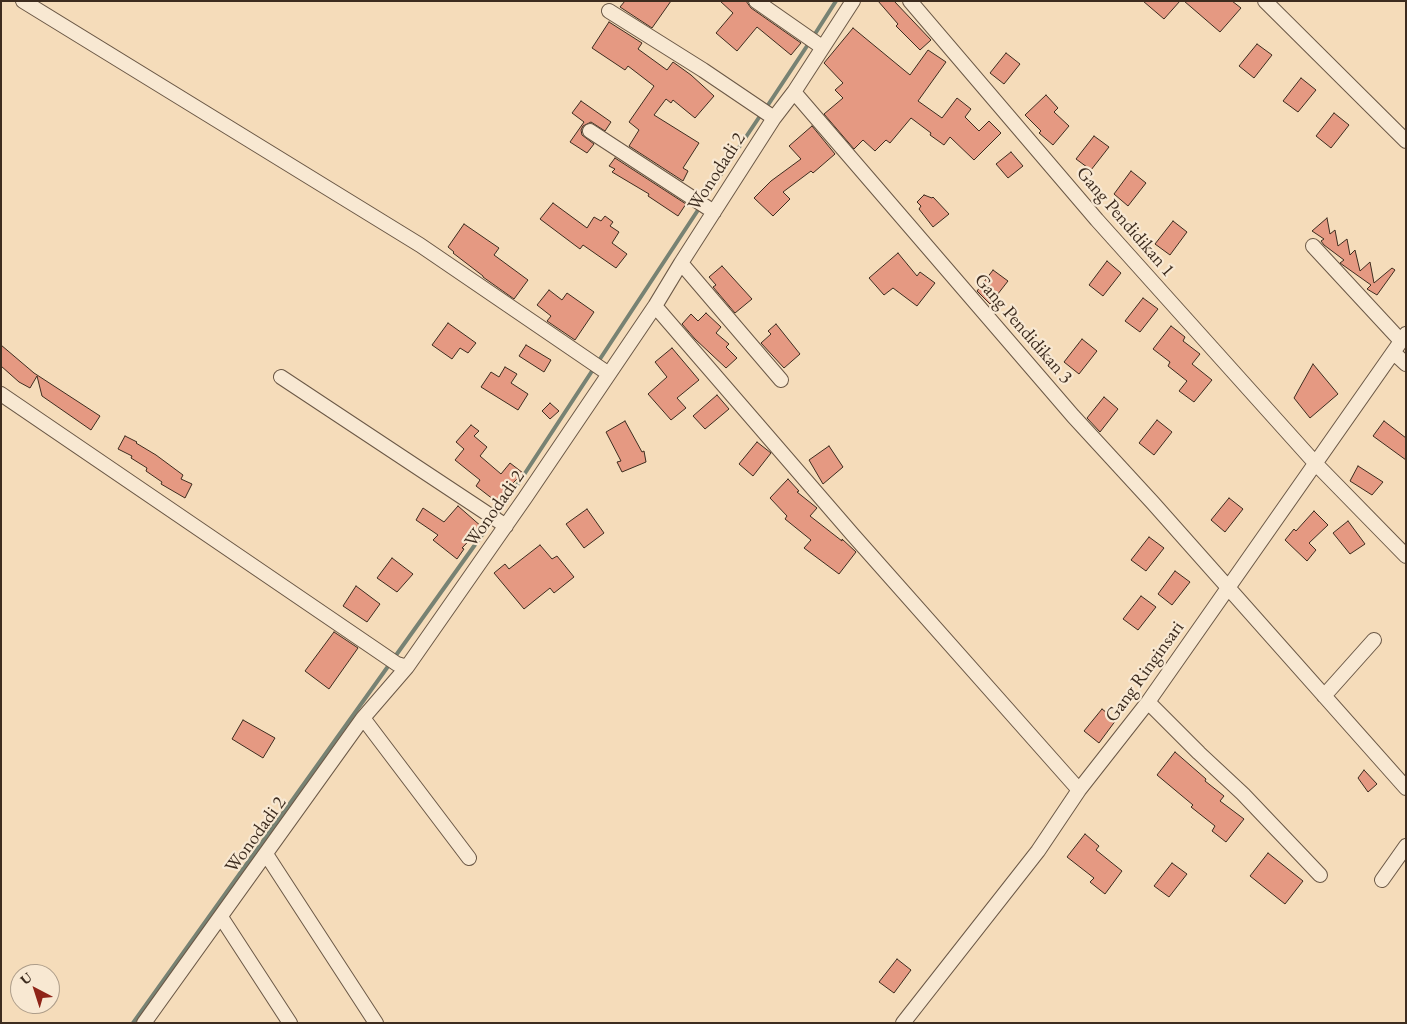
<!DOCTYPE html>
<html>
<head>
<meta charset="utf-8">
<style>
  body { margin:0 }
  #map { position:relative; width:1407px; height:1024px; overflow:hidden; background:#f5dcba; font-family:"EB Garamond",serif }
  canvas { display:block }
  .frame { position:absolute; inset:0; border:2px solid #3d2c1f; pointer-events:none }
  .north { position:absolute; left:10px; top:964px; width:50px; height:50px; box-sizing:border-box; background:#f8e8d2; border:1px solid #ad9d8a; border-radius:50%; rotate:320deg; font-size:14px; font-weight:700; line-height:20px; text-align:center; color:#3d2c1f }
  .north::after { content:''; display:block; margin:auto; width:18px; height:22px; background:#8f2418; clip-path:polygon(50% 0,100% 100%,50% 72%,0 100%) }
</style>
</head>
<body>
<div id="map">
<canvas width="1407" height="1024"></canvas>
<div class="frame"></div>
<div class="north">U</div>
</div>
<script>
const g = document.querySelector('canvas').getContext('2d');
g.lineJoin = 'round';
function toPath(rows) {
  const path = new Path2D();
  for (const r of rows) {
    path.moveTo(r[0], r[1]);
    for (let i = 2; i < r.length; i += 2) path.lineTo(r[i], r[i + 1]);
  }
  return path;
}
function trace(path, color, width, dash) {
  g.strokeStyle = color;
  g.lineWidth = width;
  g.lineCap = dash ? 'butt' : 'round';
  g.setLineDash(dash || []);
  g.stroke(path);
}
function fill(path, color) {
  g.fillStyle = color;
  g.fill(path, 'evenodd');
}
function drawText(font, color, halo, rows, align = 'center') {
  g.font = font + ' "EB Garamond",serif';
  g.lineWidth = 4.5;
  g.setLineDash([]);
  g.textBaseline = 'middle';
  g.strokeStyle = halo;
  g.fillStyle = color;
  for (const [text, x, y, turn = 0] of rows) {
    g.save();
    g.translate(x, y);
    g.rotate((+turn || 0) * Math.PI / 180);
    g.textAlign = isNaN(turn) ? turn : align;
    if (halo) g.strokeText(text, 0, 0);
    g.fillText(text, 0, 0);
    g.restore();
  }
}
const stream = toPath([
  [813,37,836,1],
  [766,108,809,43],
  [703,201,762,113],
  [598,362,700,207],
  [133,1023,512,493,594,368]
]);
const building = toPath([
  [625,1,671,1,652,28,620,7,625,1],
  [720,1,746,1,751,8,801,43,791,55,757,27,737,51,716,33,733,13,720,1],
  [878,1,894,1,931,40,920,50,896,26,898,24,878,1],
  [1143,1,1180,1,1164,19,1143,1],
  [1184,1,1232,1,1241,8,1220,32,1184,1],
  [609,22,642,43,638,49,667,70,673,62,691,75,714,96,695,118,673,100,671,103,666,99,654,115,699,143,683,168,688,171,683,181,629,146,639,130,629,122,654,86,628,66,625,70,592,48,609,22],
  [853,28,910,75,928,50,946,62,918,101,942,118,957,98,971,109,965,117,979,131,989,121,1001,133,974,160,950,137,944,145,930,135,931,133,911,118,890,143,886,140,875,151,863,140,854,149,824,114,843,98,835,90,843,83,824,63,853,28],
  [1257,44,1272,55,1254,78,1239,66,1257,44],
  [1006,53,1020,64,1004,84,990,73,1006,53],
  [1301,78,1316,90,1298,112,1283,101,1301,78],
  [1046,95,1058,108,1054,112,1069,126,1053,145,1039,133,1041,131,1025,115,1046,95],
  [581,101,611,122,605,131,591,122,583,126,581,130,582,135,594,144,587,153,570,142,584,122,572,113,581,101],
  [1334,113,1349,125,1331,148,1316,136,1334,113],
  [812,126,835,154,813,173,811,171,783,192,790,199,773,216,754,198,771,181,801,159,789,146,812,126],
  [1094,136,1109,147,1091,170,1076,159,1094,136],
  [1011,152,1023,166,1008,178,996,164,1011,152],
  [615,158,686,204,678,216,648,196,649,194,612,172,615,169,609,166,615,158],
  [1131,171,1146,183,1128,206,1114,194,1131,171],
  [924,195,932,198,933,197,949,214,933,227,919,209,921,206,917,202,924,195],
  [553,203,587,228,594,217,601,221,605,216,613,222,610,226,619,232,612,243,627,254,616,268,583,245,580,249,540,219,553,203],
  [1327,218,1330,234,1335,230,1338,246,1347,239,1350,255,1355,250,1360,271,1370,262,1374,283,1392,268,1395,270,1377,295,1367,289,1371,285,1340,263,1344,260,1324,245,1321,241,1324,239,1312,231,1327,218],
  [1173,221,1187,232,1170,255,1155,244,1173,221],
  [464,224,499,248,494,255,528,280,514,299,483,277,483,276,453,253,454,252,448,247,464,224],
  [898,253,917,276,920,272,935,283,917,306,893,288,884,295,869,278,898,253],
  [1107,261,1121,273,1103,296,1089,285,1107,261],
  [722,266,752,299,735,313,713,287,716,285,709,277,722,266],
  [993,270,1008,281,990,304,977,291,993,270],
  [549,290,562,300,567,293,594,312,575,340,547,321,551,316,537,305,549,290],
  [1143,298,1158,309,1140,332,1125,321,1143,298],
  [706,313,721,327,716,333,729,344,726,347,737,358,726,368,695,339,682,324,691,314,698,321,706,313],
  [448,323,476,343,468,353,460,348,452,359,432,345,448,323],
  [776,324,800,354,784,368,761,343,771,334,768,331,776,324],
  [1171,326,1185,337,1183,341,1200,354,1192,364,1212,380,1194,402,1179,391,1187,381,1168,366,1170,362,1153,349,1171,326],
  [1082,339,1097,351,1079,374,1064,362,1082,339],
  [1,345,34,373,100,416,91,430,42,396,37,376,30,388,19,382,1,366,1,345],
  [526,345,551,360,544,372,519,356,526,345],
  [672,348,699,380,677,398,686,408,671,420,648,394,667,377,655,362,672,348],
  [1313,364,1338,394,1310,418,1294,398,1313,364],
  [505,367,517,374,511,383,528,394,518,410,481,387,491,372,499,377,505,367],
  [717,395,729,409,705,429,693,416,717,395],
  [1104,397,1118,409,1100,432,1087,418,1104,397],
  [550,403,559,411,550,419,542,411,550,403],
  [1157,420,1172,432,1154,455,1139,443,1157,420],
  [625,421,642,452,644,451,646,462,622,472,617,462,621,461,606,432,625,421],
  [1384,421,1406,438,1406,460,1373,436,1384,421],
  [471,425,479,431,474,436,487,447,480,456,501,474,510,463,523,473,512,484,498,503,476,486,480,480,455,460,464,449,456,442,471,425],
  [125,436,137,442,136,443,156,455,183,475,181,479,192,484,185,498,161,484,162,482,146,471,147,468,131,458,132,456,118,449,125,436],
  [757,442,771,453,753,476,739,464,757,442],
  [829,446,843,467,823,484,809,460,829,446],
  [1358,466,1383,482,1372,495,1350,481,1358,466],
  [788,479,799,491,797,492,817,508,810,516,842,541,842,539,856,552,839,574,804,548,811,540,785,519,787,516,770,498,788,479],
  [1229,498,1243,509,1225,532,1211,520,1229,498],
  [458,506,482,527,462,548,464,549,457,559,433,540,438,535,416,520,423,508,444,522,458,506],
  [587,509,604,533,584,548,566,524,587,509],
  [1314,511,1328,525,1309,543,1316,550,1307,561,1285,540,1294,529,1296,531,1314,511],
  [1348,521,1365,544,1350,554,1333,533,1348,521],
  [1149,537,1164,548,1146,571,1131,560,1149,537],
  [540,545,552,559,557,556,574,577,554,593,550,588,524,609,494,573,505,564,509,569,540,545],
  [392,558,413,574,397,592,377,578,392,558],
  [1175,571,1190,582,1172,605,1158,594,1175,571],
  [356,586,380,604,367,622,343,606,356,586],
  [1141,596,1156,607,1138,630,1123,619,1141,596],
  [334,632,358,648,329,689,305,671,334,632],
  [1102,709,1116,720,1099,743,1084,731,1102,709],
  [243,720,275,738,263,758,232,739,243,720],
  [1175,752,1206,779,1205,781,1224,796,1220,801,1244,819,1226,842,1212,831,1215,826,1191,807,1193,805,1157,775,1175,752],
  [1364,770,1377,784,1368,792,1358,778,1364,770],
  [1085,834,1099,846,1096,850,1122,871,1105,894,1090,882,1094,878,1067,857,1085,834],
  [1268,853,1303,881,1285,904,1250,876,1268,853],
  [1172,863,1187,874,1169,897,1154,886,1172,863],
  [897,959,911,970,894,993,879,982,897,959]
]);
const minor = toPath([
  [23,1,420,245,609,374],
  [756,1,822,47],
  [910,1,1097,220,1316,464,1406,556],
  [1265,1,1406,141],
  [609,11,703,70,774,118],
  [794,92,1073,416,1153,503,1406,788],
  [590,131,714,212],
  [1313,246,1401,341],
  [681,263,781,380],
  [655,306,853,535,1079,790],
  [1394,353,1406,364],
  [281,377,506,526],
  [1,394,397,664,407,667],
  [1324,696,1374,640],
  [1148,702,1199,753,1243,794,1320,875],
  [363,718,469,858],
  [266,854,376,1023],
  [1382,880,1406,846],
  [221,917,290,1023],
  [144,1023,363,718,407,667,525,498,655,306,681,263,774,118,794,92,853,1],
  [903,1023,1038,851,1079,790,1148,702,1406,334]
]);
const streetNames = [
  ["Wonodadi 2",717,172,-57],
  ["Gang Pendidikan 1",1125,222,49],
  ["Gang Pendidikan 3",1023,329,49],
  ["Wonodadi 2",495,509,-55],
  ["Gang Ringinsari",1145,672,-54],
  ["Wonodadi 2",256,835,-54]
];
trace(stream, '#778273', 4);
fill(building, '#e59982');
trace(building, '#3d2c1f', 1);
trace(minor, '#6b5846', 16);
trace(minor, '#f8e8d2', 14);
drawText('19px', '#3d2c1f', '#f8e8d2', streetNames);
</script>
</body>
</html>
